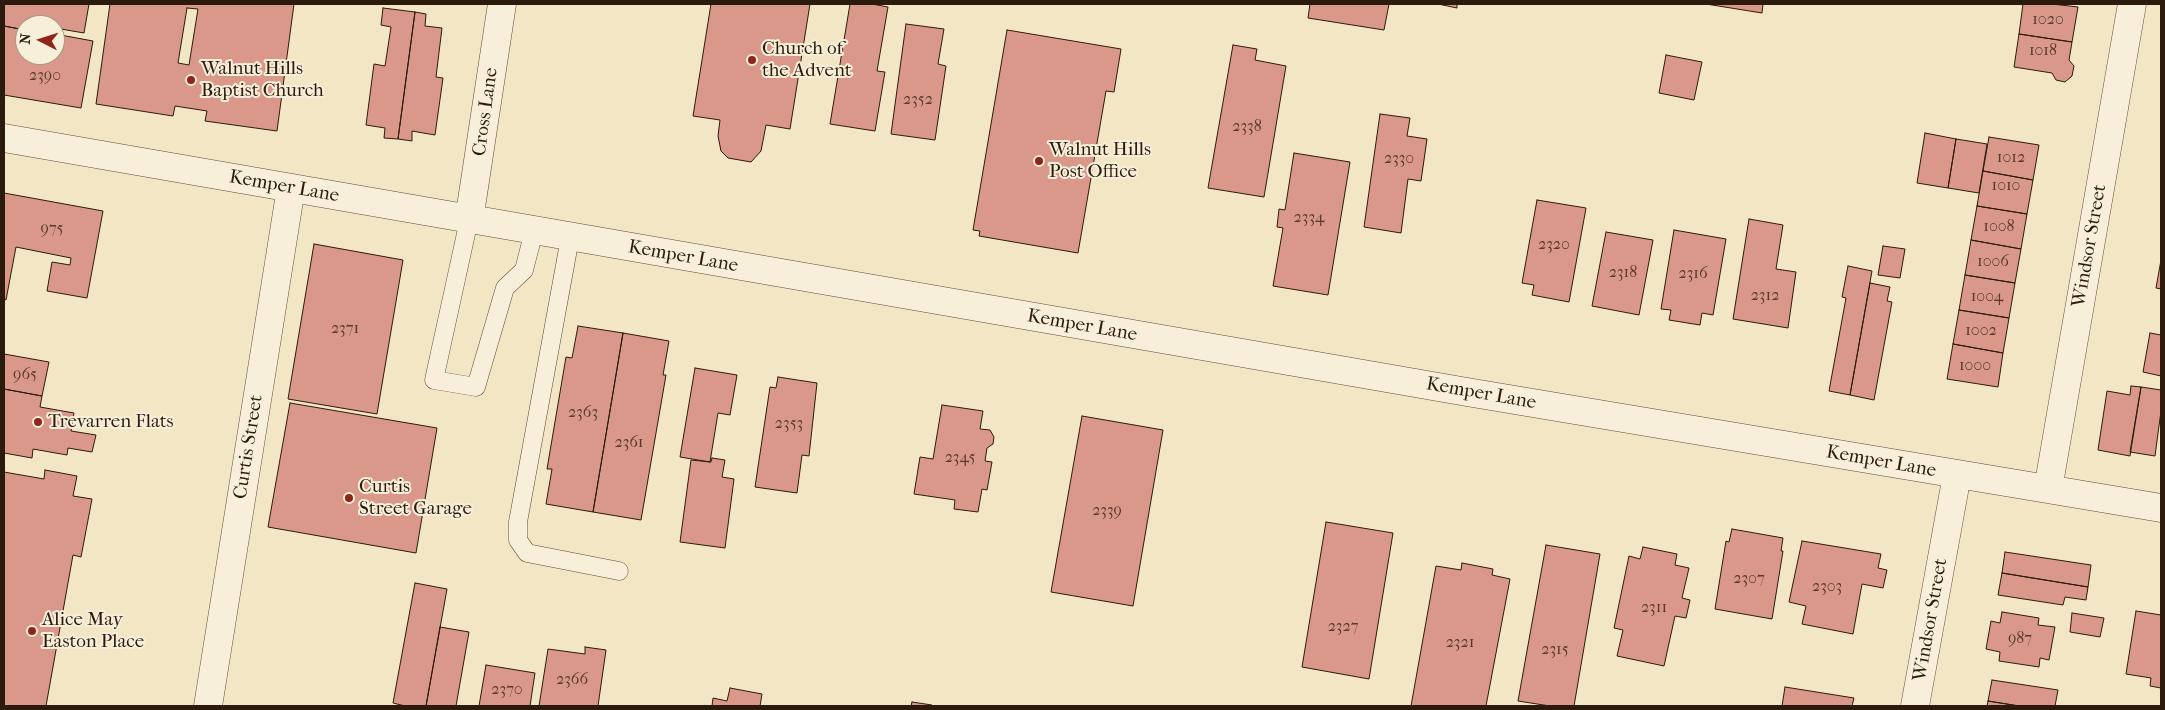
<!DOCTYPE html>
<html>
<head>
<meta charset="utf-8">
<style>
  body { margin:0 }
  #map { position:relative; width:2165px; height:710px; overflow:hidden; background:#f3e6c5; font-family:"IM FELL French Canon",serif }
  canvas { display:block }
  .frame { position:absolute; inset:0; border:5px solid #2c1a0c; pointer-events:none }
  .north { position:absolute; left:15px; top:15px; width:50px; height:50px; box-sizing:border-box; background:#f7efd9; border:1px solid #a69a87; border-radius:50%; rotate:275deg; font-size:14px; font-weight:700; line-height:20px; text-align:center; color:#2c1a0c }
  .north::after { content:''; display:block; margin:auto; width:18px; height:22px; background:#8f2418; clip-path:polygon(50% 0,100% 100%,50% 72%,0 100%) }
</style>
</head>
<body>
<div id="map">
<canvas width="2165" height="710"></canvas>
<div class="frame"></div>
<div class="north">N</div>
</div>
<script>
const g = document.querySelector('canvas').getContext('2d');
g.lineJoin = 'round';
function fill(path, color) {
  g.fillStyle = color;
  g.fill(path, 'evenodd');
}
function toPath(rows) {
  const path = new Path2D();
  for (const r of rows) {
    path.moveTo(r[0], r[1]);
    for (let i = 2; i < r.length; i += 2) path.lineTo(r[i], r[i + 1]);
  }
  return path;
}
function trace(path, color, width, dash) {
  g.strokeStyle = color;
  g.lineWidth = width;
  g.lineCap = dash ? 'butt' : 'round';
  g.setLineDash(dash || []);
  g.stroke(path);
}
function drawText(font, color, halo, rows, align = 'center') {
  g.font = font + ' "IM FELL French Canon",serif';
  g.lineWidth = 4;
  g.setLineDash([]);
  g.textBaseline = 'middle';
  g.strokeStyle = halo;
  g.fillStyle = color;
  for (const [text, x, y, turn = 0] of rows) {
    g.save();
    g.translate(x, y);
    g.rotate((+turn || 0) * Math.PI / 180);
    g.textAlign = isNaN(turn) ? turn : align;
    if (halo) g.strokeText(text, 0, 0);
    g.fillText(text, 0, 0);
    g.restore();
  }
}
const building = toPath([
  [4,4,89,4,84,33,55,28,55,25,25,25,25,30,4,26,4,4],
  [110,4,294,4,277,131,205,121,207,111,175,106,173,116,96,104,110,4],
  [187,8,198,9,189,65,178,63,187,8],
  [711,4,810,4,790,129,766,125,761,151,751,162,728,158,721,151,718,136,720,120,693,116,711,4],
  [850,4,872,4,888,7,877,71,885,72,875,131,830,124,850,4],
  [1310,4,1389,4,1384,30,1308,18,1310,4],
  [1438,4,1457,4,1457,8,1438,4],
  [1706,4,1763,4,1762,13,1706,4],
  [2023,4,2052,4,2078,7,2072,42,2019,34,2023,4],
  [383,8,415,12,398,139,384,138,385,128,366,125,374,64,385,66,391,27,381,25,383,8],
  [415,12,426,14,425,26,442,28,436,77,443,78,435,135,412,131,412,141,398,139,415,12],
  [906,24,944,29,938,64,946,66,935,140,891,134,906,24],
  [4,26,25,30,25,55,45,57,55,55,55,34,93,41,81,108,4,95,4,26],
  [1007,30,1121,49,1114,92,1106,91,1078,253,979,236,980,231,973,230,1007,30],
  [2019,34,2072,42,2069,60,2074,66,2072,76,2065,82,2056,80,2052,73,2014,67,2019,34],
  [1233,45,1257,49,1255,60,1286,66,1264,197,1208,188,1233,45],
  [1666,55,1702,62,1694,100,1659,93,1666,55],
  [1380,114,1410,118,1407,136,1427,139,1421,181,1408,179,1401,233,1364,227,1380,114],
  [1925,133,1956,139,1948,188,1917,183,1925,133],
  [1989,137,2039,145,2033,180,1983,171,1989,137],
  [1956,139,1987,144,1979,193,1948,188,1956,139],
  [1294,153,1350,162,1328,295,1273,286,1283,228,1277,227,1279,209,1285,210,1294,153],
  [1983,171,2033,180,2027,214,1977,206,1983,171],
  [4,193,103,211,87,298,47,291,52,262,70,265,71,258,16,247,6,300,4,299,4,193],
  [1537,200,1586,208,1569,302,1532,295,1534,285,1522,283,1537,200],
  [1977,206,2027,214,2021,249,1971,240,1977,206],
  [1749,219,1783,225,1776,269,1796,272,1788,328,1733,319,1749,219],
  [1674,230,1726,239,1713,315,1702,313,1700,325,1669,320,1671,310,1661,309,1674,230],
  [1606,232,1653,240,1639,315,1592,306,1606,232],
  [1971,240,2021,249,2015,283,1965,275,1971,240],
  [314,244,403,260,377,414,288,399,314,244],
  [1883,246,1905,249,1900,278,1878,275,1883,246],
  [2161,260,2161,289,2156,288,2161,260],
  [1848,266,1872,271,1850,395,1829,391,1846,298,1842,297,1848,266],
  [1965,275,2015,283,2009,318,1959,310,1965,275],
  [1870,283,1890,287,1887,301,1892,302,1874,400,1850,395,1870,283],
  [1959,310,2009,318,2003,353,1953,344,1959,310],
  [578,326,623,333,593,512,546,504,552,469,547,469,566,357,572,358,578,326],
  [623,333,669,341,663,375,666,375,641,520,593,512,623,333],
  [2150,333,2161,335,2161,376,2143,372,2150,333],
  [1953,344,2003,353,1998,387,1947,379,1953,344],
  [4,354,49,362,42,396,4,389,4,354],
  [695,368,737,375,730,415,718,413,710,462,680,457,695,368],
  [778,377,817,383,809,456,802,455,797,493,755,487,770,387,776,388,778,377],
  [2131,386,2141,387,2130,456,2098,450,2107,391,2130,395,2131,386],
  [2141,387,2161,390,2161,411,2155,456,2130,452,2141,387],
  [4,389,42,396,40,407,74,413,71,431,96,435,92,452,68,448,67,455,33,449,32,458,4,453,4,389],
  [290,403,437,428,416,553,268,527,290,403],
  [942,405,983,411,980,429,990,430,994,437,993,444,987,448,985,461,992,462,987,490,982,489,978,512,954,509,955,500,914,494,920,457,933,459,942,405],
  [1082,416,1163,430,1133,606,1051,592,1082,416],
  [712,458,725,460,722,477,734,479,725,548,680,542,691,460,711,462,712,458],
  [45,470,77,476,73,496,92,499,81,557,73,555,46,706,4,706,4,472,44,479,45,470],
  [1326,522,1393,533,1369,679,1302,667,1326,522],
  [1732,529,1783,538,1781,551,1783,551,1772,619,1715,609,1726,541,1729,542,1732,529],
  [1802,541,1881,554,1878,568,1887,570,1883,588,1862,584,1853,634,1802,624,1806,606,1789,602,1802,541],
  [1546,545,1600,554,1574,706,1550,706,1518,701,1546,545],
  [1643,547,1677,554,1675,565,1689,568,1682,598,1690,600,1686,618,1675,616,1664,666,1617,656,1623,630,1614,628,1629,556,1640,559,1643,547],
  [2005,552,2091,565,2088,587,2002,573,2005,552],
  [1462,563,1493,569,1492,575,1510,579,1486,706,1411,706,1436,566,1461,570,1462,563],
  [2002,573,2088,587,2086,600,2065,597,2063,605,1998,595,2002,573],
  [415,583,447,589,426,706,405,706,393,703,415,583],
  [2136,611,2161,615,2161,688,2150,686,2151,678,2126,674,2136,611],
  [2002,612,2039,618,2038,625,2055,627,2049,660,2040,658,2039,667,1999,661,2000,652,1986,649,1991,621,2000,623,2002,612],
  [2072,613,2104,618,2100,637,2070,632,2072,613],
  [440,627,469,632,456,706,426,706,440,627],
  [585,647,606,650,598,706,539,706,548,649,585,654,585,647],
  [486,665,535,673,530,706,479,706,486,665],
  [1992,680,2058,690,2055,706,2019,706,1988,701,1992,680],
  [1785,687,1854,698,1852,706,1782,706,1785,687],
  [730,688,762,694,760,706,712,706,713,698,727,701,730,688],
  [1988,701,2019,706,1987,706,1988,701],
  [912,702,932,705,932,706,911,706,912,702]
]);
const lane = toPath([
  [469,220,434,380,476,387,505,288,524,270,534,231],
  [570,238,518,522,518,540,527,553,619,571]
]);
const street = toPath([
  [4,138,1467,392,2161,508],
  [469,220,502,4],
  [2048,489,2132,4],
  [208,706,291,188],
  [1915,706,1957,475]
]);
const markers = [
  [752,60,5,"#8f2418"],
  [191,80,5,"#8f2418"],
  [1039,161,5,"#8f2418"],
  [38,422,5,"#8f2418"],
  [349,498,5,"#8f2418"],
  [32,631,5,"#8f2418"]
];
const numberNames = [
  ["1020",2048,20],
  ["1018",2043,51],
  ["2390",45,76],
  ["2352",918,100],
  ["2338",1247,127],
  ["1012",2011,158],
  ["2330",1399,159],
  ["1010",2006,186],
  ["2334",1309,218],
  ["1008",1999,227],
  ["975",52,229],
  ["2320",1554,245],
  ["1006",1993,262],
  ["2318",1623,273],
  ["2316",1693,274],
  ["2312",1765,296],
  ["1004",1987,297],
  ["2371",345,329],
  ["1002",1981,331],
  ["1000",1975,366],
  ["965",25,375],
  ["2363",583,413],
  ["2353",789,424],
  ["2361",629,443],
  ["2345",960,458],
  ["2339",1107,511],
  ["2307",1749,579],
  ["2303",1827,587],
  ["2311",1654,608],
  ["2327",1343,627],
  ["987",2020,639],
  ["2321",1460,643],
  ["2315",1555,650],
  ["2366",572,680],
  ["2370",507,690]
];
const poiNames = [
  ["Church of",762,49],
  ["the Advent",762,71],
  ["Walnut Hills",201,69],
  ["Baptist Church",201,91],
  ["Walnut Hills",1049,150],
  ["Post Office",1049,172],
  ["Trevarren Flats",48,422],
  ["Curtis",359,487],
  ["Street Garage",359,509],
  ["Alice May",42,620],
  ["Easton Place",42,642]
];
const streetNames = [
  ["Cross Lane",486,112,-82],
  ["Kemper Lane",284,187,10],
  ["Windsor Street",2090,246,-80],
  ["Kemper Lane",683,257,10],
  ["Kemper Lane",1082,326,10],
  ["Kemper Lane",1481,394,10],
  ["Curtis Street",249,447,-81],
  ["Kemper Lane",1881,462,10],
  ["Windsor Street",1931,620,-80]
];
fill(building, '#d9988a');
trace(building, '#2c1a0c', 1);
trace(lane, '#5e4d3a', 19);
trace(street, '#5e4d3a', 29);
trace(lane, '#f7efd9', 18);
trace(street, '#f7efd9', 28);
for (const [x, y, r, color] of markers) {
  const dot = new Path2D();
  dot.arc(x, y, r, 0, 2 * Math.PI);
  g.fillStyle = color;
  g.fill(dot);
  trace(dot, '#f7efd9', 2);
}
drawText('16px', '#573a2c', null, numberNames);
drawText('19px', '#2c1a0c', '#f7efd9', poiNames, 'left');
drawText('19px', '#2c1a0c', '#f7efd9', streetNames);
</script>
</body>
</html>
